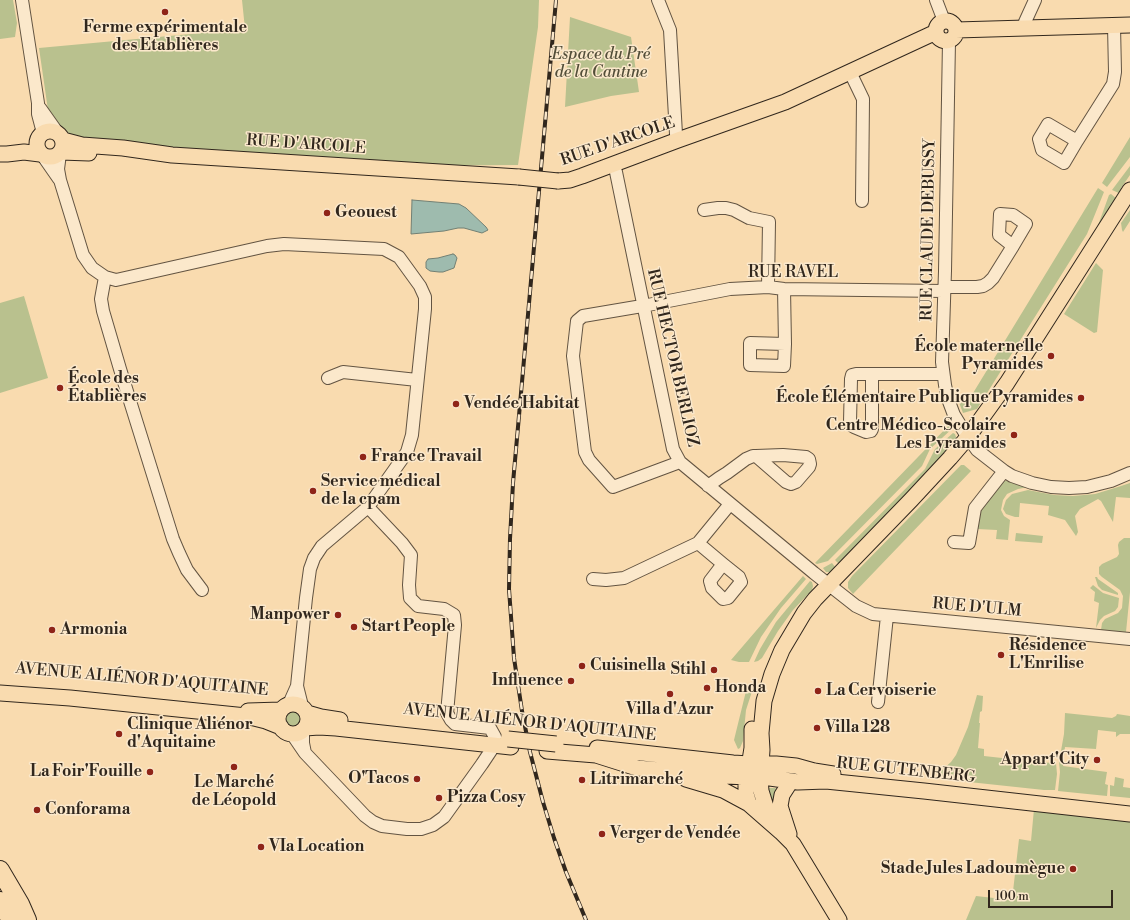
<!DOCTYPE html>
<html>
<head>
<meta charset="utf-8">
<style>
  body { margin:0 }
  #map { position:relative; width:1130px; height:920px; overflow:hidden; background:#f9dbaf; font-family:"Libre Bodoni",serif }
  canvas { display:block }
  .scale { position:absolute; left:988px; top:890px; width:125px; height:18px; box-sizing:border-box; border:2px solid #31271d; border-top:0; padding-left:5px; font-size:12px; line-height:14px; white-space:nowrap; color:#31271d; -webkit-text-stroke:3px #fbe8cb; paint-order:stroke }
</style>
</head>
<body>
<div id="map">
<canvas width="1130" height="920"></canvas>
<div class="scale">100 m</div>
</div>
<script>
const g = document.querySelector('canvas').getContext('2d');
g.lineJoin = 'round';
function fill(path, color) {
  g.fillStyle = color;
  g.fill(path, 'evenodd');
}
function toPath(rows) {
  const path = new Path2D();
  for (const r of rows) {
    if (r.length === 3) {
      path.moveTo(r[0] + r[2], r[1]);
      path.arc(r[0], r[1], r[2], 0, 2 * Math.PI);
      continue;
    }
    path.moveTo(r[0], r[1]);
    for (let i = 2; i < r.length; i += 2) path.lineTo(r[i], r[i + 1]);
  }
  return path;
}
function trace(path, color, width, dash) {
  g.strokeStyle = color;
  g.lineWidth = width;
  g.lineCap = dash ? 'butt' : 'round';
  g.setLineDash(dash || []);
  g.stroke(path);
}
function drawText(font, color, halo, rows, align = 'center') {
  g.font = font + ' "Libre Bodoni",serif';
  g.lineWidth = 3;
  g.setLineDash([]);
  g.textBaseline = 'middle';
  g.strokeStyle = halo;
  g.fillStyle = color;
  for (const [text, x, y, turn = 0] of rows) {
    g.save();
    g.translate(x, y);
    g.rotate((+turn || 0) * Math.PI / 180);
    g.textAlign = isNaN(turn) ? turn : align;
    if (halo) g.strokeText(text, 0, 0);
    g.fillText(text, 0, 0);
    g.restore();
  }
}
const green = toPath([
  [0,0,13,0,17,23,15,37,0,39],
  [242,0,539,0,538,27,518,165,359,166,73,137,49,117,39,48,245,29],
  [570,17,631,37,639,92,611,96,565,107],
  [1130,137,1130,157,1107,187,1102,183],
  [1130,166,1130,175,1121,188,1121,194,1112,190],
  [1098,188,1104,192,1087,234,977,409,963,413,957,397,970,398],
  [1111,194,1117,199,1096,231,1109,195],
  [1130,210,1130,221,1123,232,1122,230,1121,223],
  [1096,263,1103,270,1097,332,1094,333,1064,314],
  [24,296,48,378,0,393,0,303],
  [952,422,954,427,930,449,922,466,828,561,817,564,815,563],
  [953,433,955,434,957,440,840,565,835,560,925,469,935,449],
  [961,465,964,465,971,471,853,594,848,588,848,582,852,576],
  [1001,481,1010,481,1028,487,1018,489,1007,494,1003,500,1001,510,1004,516,1010,520,1008,540,996,539,997,530,977,529,980,506],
  [1130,483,1130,498,1116,497,1113,522,1101,501,1098,499,1080,509,1075,516,1078,532,1076,536,1065,520,1048,515,1049,506,1020,503,1019,517,1015,517,1006,514,1003,509,1006,500,1012,494,1028,490,1054,495,1073,496,1095,494,1118,487],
  [1016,533,1043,536,1042,543,1015,541],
  [1124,538,1130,538,1130,592,1126,632,1101,630,1102,623,1105,619,1118,613,1122,608,1123,596,1120,590,1102,577,1099,574,1099,567,1102,564,1117,557,1119,554,1118,545,1119,542],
  [832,563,836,568,832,572,826,572,823,568],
  [803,576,806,579,781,608,761,637,749,662,739,662,731,660],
  [1095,577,1097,577,1098,579,1118,593,1118,595,1102,590,1098,586],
  [810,581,812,582,813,586,812,590,793,610,778,631,762,658,758,661,754,662,760,649,776,622],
  [1093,585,1103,593,1119,598,1118,607,1115,611,1104,616,1100,620,1096,628,1099,603,1094,601,1095,592,1090,588],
  [755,682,746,710,743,741,740,748,738,749,734,740,747,687],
  [977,695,983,696,982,711,980,712,979,723,980,723,978,748,984,749,984,756,1020,760,1021,759,1033,761,1033,762,1056,763,1057,774,1055,790,1044,790,941,779,941,771,951,762,956,755,968,727],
  [292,719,9],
  [1065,713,1112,718,1116,716,1117,714,1130,716,1130,734,1120,734,1116,737,1116,732,1098,730,1096,749,1065,747,1063,766,1107,772,1105,784,1108,785,1107,796,1058,791,1060,772,1059,762,1064,734],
  [1115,777,1124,779,1123,787,1130,788,1130,798,1110,796,1110,785,1114,786],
  [766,788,775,788,780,791,776,808,771,802],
  [1034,809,1130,819,1130,920,966,920,976,896,1012,900,1019,839,1031,841]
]);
const water = toPath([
  [412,200,459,204,466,208,486,227,488,230,482,233,464,228,458,228,444,231,411,234,412,200],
  [453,254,455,255,457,258,454,268,443,272,439,272,430,271,426,268,426,262,428,259,438,258,453,254]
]);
const minor = toPath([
  [22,0,38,103,38,114,43,133],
  [658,0,670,30,676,134,678,140],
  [936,0,944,21],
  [1025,28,1025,22,1035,0],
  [949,41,945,271,942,362,945,385,948,399,954,415,965,433,977,450,1004,471,1012,476,1032,483,1051,487,1069,488,1087,487,1111,481,1130,473],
  [850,72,863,99,862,201],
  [40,108,57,132],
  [1048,124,1077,141,1064,163,1042,150,1039,139,1048,124],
  [1077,141,1113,84,1115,72,1114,26],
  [60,154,58,169,60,180,83,255,92,268,105,277,116,280,267,246,284,244,384,249,399,257,420,286,425,297,425,309,412,435,407,452,368,507,322,546,314,558,310,569,306,598,297,686],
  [43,156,59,179],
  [613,165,616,172,673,449,680,462,814,573,856,606,873,614,1130,639],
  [704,210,718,208,726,208,734,210,749,218,769,222,768,287],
  [1000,214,1013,215,1026,224,1013,246,999,235,1000,214],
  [105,277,101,299,103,311,120,369,173,539,179,553,187,570,202,590],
  [944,287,977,287,983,286,988,283,993,278,1013,246],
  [784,289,785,344,784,366,750,365,750,343,785,344],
  [872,374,872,429,871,431,866,432,854,427,851,425,850,422,851,379,852,375,856,374,942,374],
  [328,378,343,372,417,380],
  [680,462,613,487,589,460,585,452,573,356,577,321,583,316,648,305,730,289,768,287,784,289,944,291],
  [708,486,719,478,727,473,746,459,753,456,756,456,783,455,806,457,809,459,810,464,809,467,796,482,791,484,786,482,756,456],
  [368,507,402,543,411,555,409,585,410,598,418,606,444,609,454,615,455,625,447,713,451,720,455,724,490,728,495,737],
  [954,542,969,543,975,508,1004,471],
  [698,543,723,564,739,577,741,582,728,598,723,599,712,588,710,581,723,564],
  [593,579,606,580,624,578,698,543,730,504],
  [878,702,887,616],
  [289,704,297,686,302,706],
  [292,734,305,753,303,743,303,730],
  [305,753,365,816,373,822,382,826,407,829,421,829,433,825,444,817,482,764,492,749,493,745]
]);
const major = toPath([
  [946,31,10],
  [956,30,1130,25],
  [50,144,13],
  [63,140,82,145,123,148,172,155,519,177],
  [61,152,89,153],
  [0,154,7,154,24,152,40,154],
  [558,181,570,180,582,176,678,140,785,102,936,32],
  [0,693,70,698,246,716,266,721,281,727],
  [293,719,15],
  [248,711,281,710],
  [307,713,321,717,340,720],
  [305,728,319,727,336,728,511,747],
  [752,729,752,748,746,785,746,794,749,804,781,832,793,844,839,920],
  [597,748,733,763,749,764,776,764,796,766,814,771,833,774],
  [547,751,596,755,637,768,726,776,770,778,798,782,826,781,924,791,1130,814],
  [686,779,723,790,749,804],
  [781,832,766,807,761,791,760,778,762,750,761,733,764,701,772,674,782,650,804,613,815,599,911,500,950,458,968,437,1007,383,1130,190],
  [789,834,780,806,782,795,791,781]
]);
const highway = toPath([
  [0,870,20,904,27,920],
  [0,901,11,920]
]);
const rail = toPath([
  [556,0,513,483,510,539,509,589,514,658,522,711,530,752,543,802,554,838,566,872,586,920]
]);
const majorBridge = toPath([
  [519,177,558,181],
  [508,739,556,744]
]);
const markers = [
  [165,12,4,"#8f2418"],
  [327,213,4,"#8f2418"],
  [1051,356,4,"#8f2418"],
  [60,388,4,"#8f2418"],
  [1081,398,4,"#8f2418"],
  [456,404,4,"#8f2418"],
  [1014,435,4,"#8f2418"],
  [363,457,4,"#8f2418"],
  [313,491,4,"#8f2418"],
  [338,615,4,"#8f2418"],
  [354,627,4,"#8f2418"],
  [52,630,4,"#8f2418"],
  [1001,655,4,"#8f2418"],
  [582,666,4,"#8f2418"],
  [714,670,4,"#8f2418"],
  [571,681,4,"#8f2418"],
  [707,688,4,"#8f2418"],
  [818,691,4,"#8f2418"],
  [670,694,4,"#8f2418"],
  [817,728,4,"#8f2418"],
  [119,734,4,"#8f2418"],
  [1097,760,4,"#8f2418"],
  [234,767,4,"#8f2418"],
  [150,772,4,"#8f2418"],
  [417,779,4,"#8f2418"],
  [582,780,4,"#8f2418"],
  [439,798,4,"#8f2418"],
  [37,810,4,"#8f2418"],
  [602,834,4,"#8f2418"],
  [261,847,4,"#8f2418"],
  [1073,869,4,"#8f2418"]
];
const poiNames = [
  ["Ferme expérimentale",165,28,"center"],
  ["des Etablières",165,46,"center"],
  ["Geouest",335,213],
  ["École maternelle",1043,347,"right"],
  ["Pyramides",1043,365,"right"],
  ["École des",68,379],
  ["Établières",68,397],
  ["École Élémentaire Publique Pyramides",1073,398,"right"],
  ["Vendée Habitat",464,404],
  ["Centre Médico-Scolaire",1006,426,"right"],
  ["Les Pyramides",1006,444,"right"],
  ["France Travail",371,457],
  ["Service médical",321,482],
  ["de la cpam",321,500],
  ["Manpower",330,615,"right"],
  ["Start People",362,627],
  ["Armonia",60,630],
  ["Résidence",1009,646],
  ["L'Enrilise",1009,664],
  ["Cuisinella",590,666],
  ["Stihl",706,670,"right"],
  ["Influence",563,681,"right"],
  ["Honda",715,688],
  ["La Cervoiserie",826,691],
  ["Villa d'Azur",670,710,"center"],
  ["Clinique Aliénor",127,725],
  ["d'Aquitaine",127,743],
  ["Villa 128",825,728],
  ["Appart'City",1089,760,"right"],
  ["La Foir'Fouille",142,772,"right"],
  ["O'Tacos",409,779,"right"],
  ["Litrimarché",590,780],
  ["Le Marché",234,783,"center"],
  ["de Léopold",234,801,"center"],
  ["Pizza Cosy",447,798],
  ["Conforama",45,810],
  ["Verger de Vendée",610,834],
  ["VIa Location",269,847],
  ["Stade Jules Ladoumègue",1065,869,"right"]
];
const parkNames = [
  ["Espace du Pré",601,55],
  ["de la Cantine",601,73]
];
const streetNames = [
  ["RUE D'ARCOLE",618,142,-19],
  ["RUE D'ARCOLE",306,145,4],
  ["RUE CLAUDE DEBUSSY",929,230,-89],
  ["RUE RAVEL",793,273],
  ["RUE HECTOR BERLIOZ",672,358,77],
  ["RUE D'ULM",977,608,5],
  ["AVENUE ALIÉNOR D'AQUITAINE",142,680,5],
  ["AVENUE ALIÉNOR D'AQUITAINE",530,723,6],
  ["RUE GUTENBERG",906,771,6]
];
fill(green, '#b9c18e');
fill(water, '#9ebbae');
trace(water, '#728074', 1);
trace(minor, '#635442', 14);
trace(major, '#31271d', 17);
trace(highway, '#31271d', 20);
trace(minor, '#fbe8cb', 12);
trace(major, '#f9dbaf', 15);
trace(highway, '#f9dbaf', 18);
trace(rail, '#31271d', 4);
trace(rail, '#fbe8cb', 2.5, [8]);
trace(majorBridge, '#31271d', 17, []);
trace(majorBridge, '#f9dbaf', 15);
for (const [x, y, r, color] of markers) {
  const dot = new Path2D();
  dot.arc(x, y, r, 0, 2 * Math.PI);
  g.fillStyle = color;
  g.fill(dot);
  trace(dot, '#fbe8cb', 1.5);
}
drawText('bold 16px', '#31271d', '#fbe8cb', poiNames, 'left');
drawText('italic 16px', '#534e39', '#fbe8cb', parkNames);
drawText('16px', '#31271d', '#fbe8cb', streetNames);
</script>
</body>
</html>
